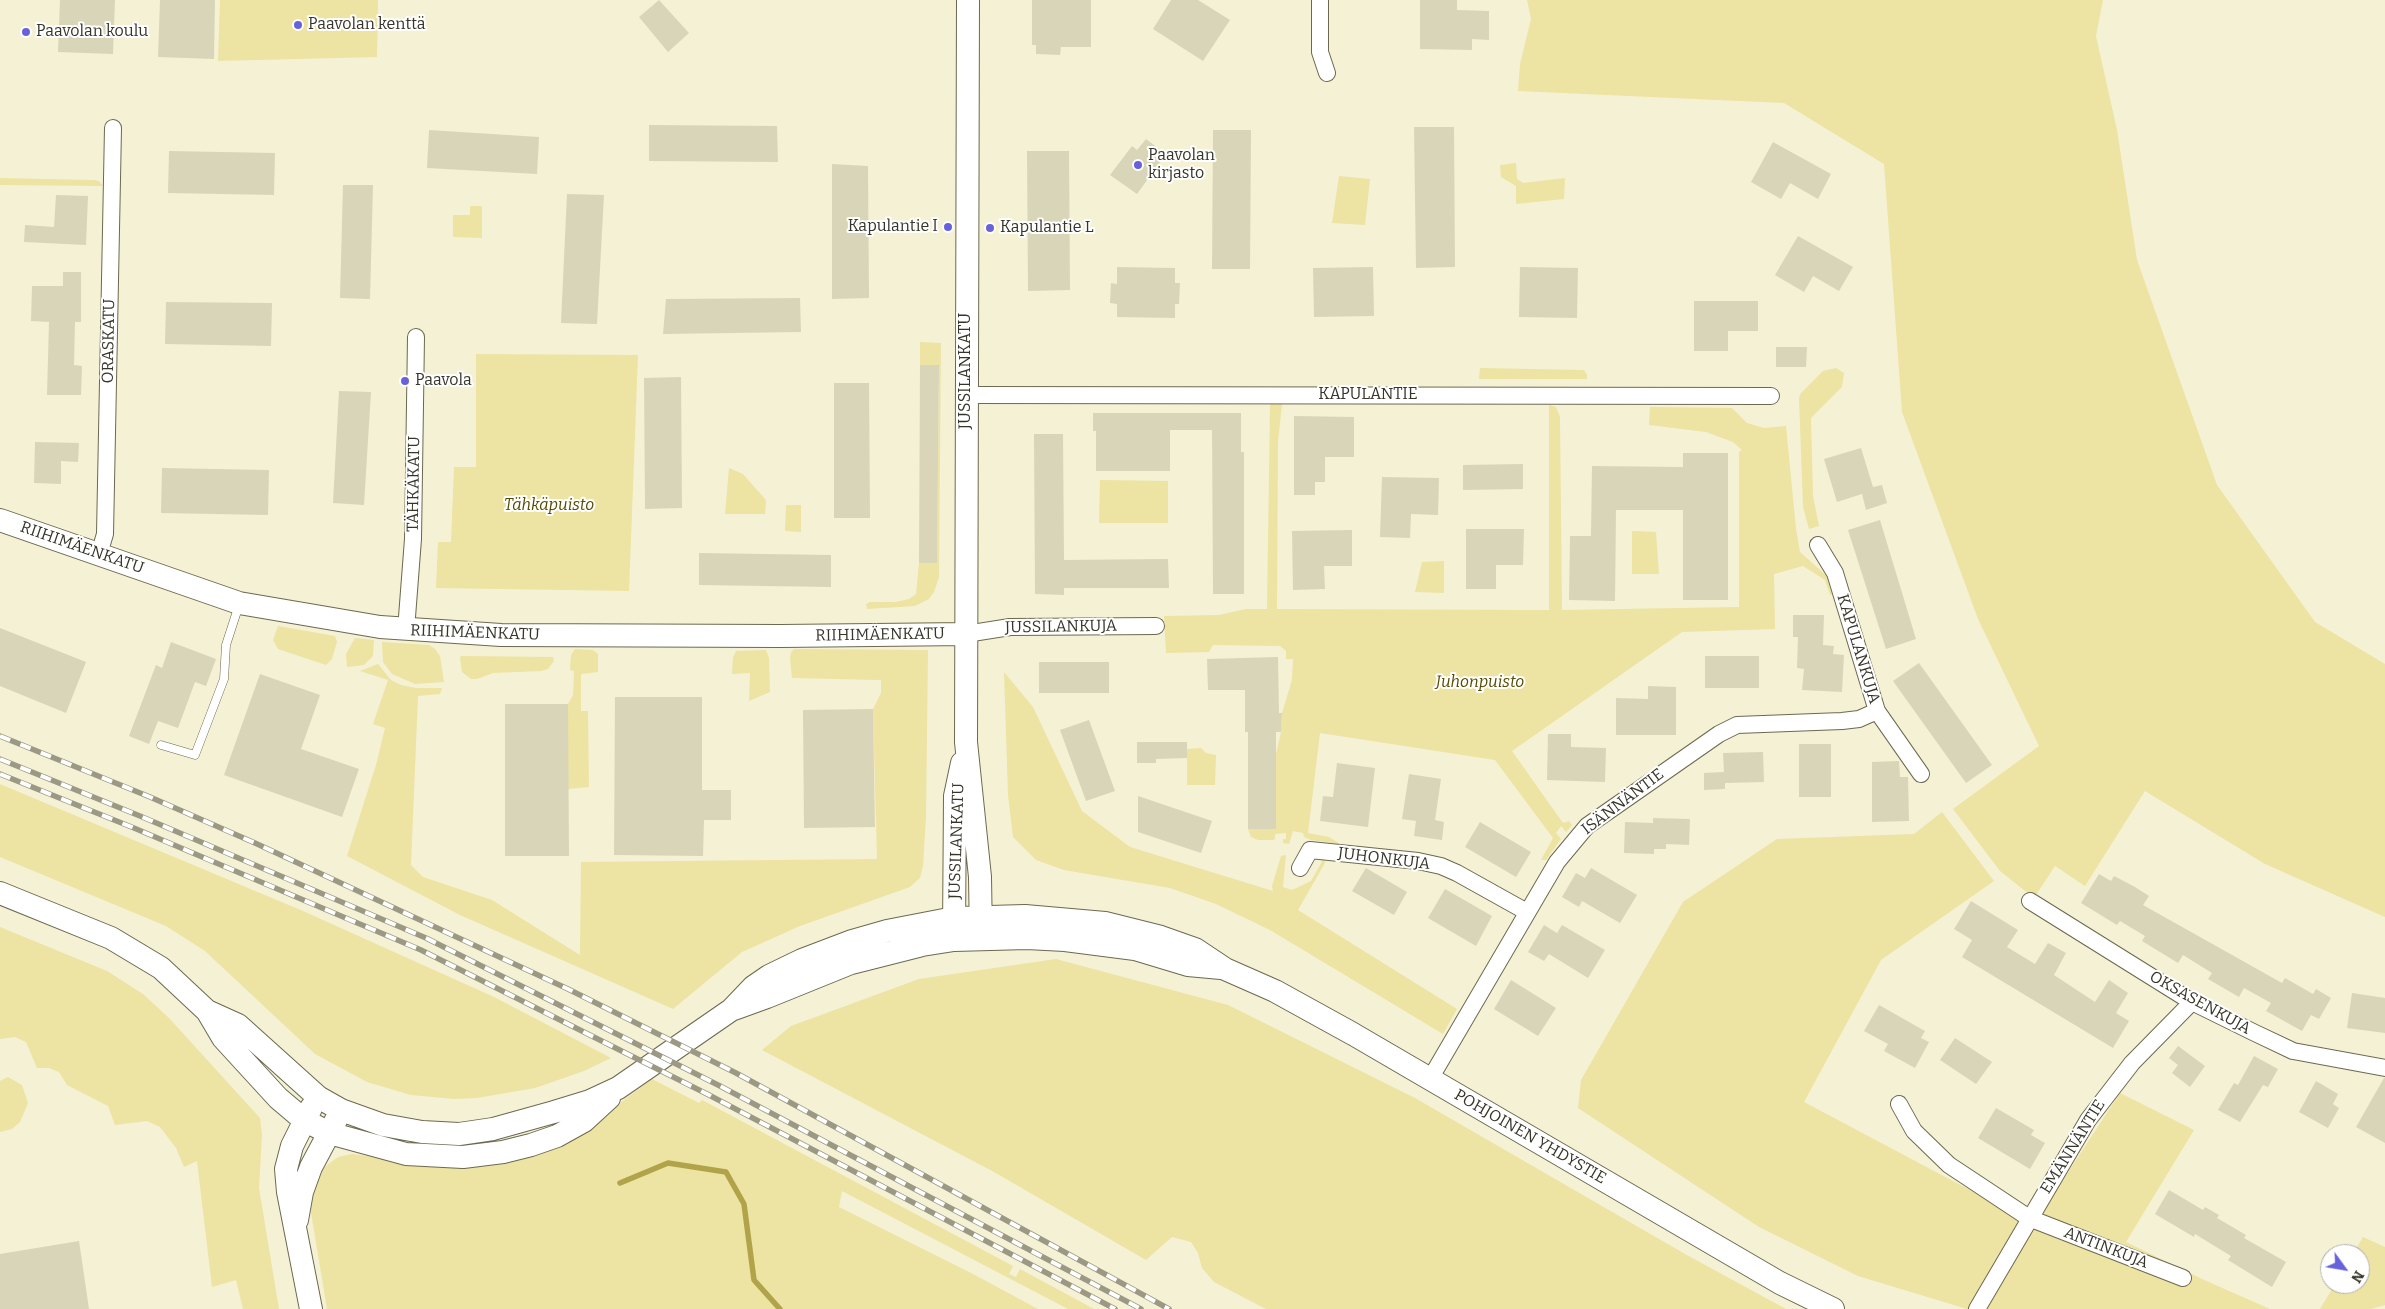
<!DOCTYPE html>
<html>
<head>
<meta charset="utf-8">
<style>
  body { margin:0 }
  #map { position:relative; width:2385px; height:1309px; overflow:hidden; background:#f5f1d5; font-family:Bitter,serif }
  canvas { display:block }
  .north { position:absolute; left:2320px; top:1244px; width:50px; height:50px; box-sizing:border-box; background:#fff; border:1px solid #afaeaa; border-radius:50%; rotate:122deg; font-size:14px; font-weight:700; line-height:20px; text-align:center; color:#36352a }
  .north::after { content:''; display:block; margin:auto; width:18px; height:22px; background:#6662db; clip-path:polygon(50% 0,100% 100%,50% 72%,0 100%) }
</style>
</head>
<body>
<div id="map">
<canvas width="2385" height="1309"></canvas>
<div class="north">N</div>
</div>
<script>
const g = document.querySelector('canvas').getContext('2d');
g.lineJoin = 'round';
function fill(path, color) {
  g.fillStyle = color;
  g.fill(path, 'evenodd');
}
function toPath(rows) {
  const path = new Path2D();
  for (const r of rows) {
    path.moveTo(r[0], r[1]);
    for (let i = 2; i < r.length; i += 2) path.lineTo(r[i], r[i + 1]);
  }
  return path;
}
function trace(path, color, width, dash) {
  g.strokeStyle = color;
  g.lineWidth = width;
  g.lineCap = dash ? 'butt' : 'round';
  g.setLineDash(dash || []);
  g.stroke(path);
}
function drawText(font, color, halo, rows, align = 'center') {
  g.font = font + ' Bitter,serif';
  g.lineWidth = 4;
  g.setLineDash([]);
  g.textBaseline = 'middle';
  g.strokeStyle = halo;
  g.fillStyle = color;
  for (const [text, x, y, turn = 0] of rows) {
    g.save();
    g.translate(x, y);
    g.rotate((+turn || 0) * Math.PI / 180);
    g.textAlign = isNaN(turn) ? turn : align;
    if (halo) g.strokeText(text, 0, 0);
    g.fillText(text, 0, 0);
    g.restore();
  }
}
const green = toPath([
  [220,0,378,0,377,57,218,61],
  [1527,0,2103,0,2096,36,2117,130,2137,260,2217,485,2315,622,2385,664,2385,917,2265,864,2145,791,2085,886,2055,866,2034,898,2000,871,1953,809,2039,746,1978,619,1902,412,1884,164,1784,103,1518,91,1520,64,1531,19],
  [1516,163,1517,179,1523,183,1565,178,1564,199,1516,204,1516,186,1501,177,1500,165],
  [1339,176,1370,179,1365,225,1332,223],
  [0,178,94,180,99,181,103,186,0,185],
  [470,206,482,206,482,238,453,237,453,215,470,215],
  [920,342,941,343,939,577,934,592,929,599,915,606,867,609,866,604,870,602,896,602,909,599,916,594,919,563,937,563,939,365,920,365],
  [476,354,638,355,629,591,436,588,438,542,451,542,454,467,476,467],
  [1480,368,1584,370,1587,375,1587,379,1479,379],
  [1836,368,1844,373,1842,387,1811,418,1813,496,1819,526,1809,529,1803,507,1799,398,1801,393,1823,371],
  [1270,404,1282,404,1278,442,1277,609,1549,610,1549,405,1556,407,1560,417,1562,610,1739,607,1739,452,1742,450,1733,442,1706,432,1649,425,1650,407,1732,408,1747,423,1764,428,1786,426,1796,529,1800,552,1828,577,1833,594,1830,595,1825,580,1803,566,1774,574,1775,629,1682,632,1512,751,1563,823,1569,821,1572,825,1566,832,1561,826,1556,833,1561,839,1546,860,1541,860,1553,838,1495,760,1320,733,1308,833,1329,837,1340,844,1311,840,1304,837,1303,833,1293,831,1289,844,1283,843,1283,839,1286,839,1286,833,1275,834,1275,839,1273,840,1258,840,1251,837,1248,829,1276,828,1276,754,1281,732,1282,713,1292,680,1293,659,1286,659,1286,651,1280,646,1213,645,1209,652,1166,653,1164,616,1219,615,1246,609,1267,609],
  [729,468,743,474,766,500,765,514,725,514],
  [1100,480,1168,481,1168,523,1099,523],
  [786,505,801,505,801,532,785,531],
  [1632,531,1656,532,1659,574,1632,574],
  [1444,561,1444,593,1415,592,1422,562],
  [278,626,335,636,337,642,332,659,326,665,278,649,273,640],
  [355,638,374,640,373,656,364,665,347,667,346,654],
  [382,642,429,645,435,649,440,656,444,682,415,684,392,674,383,662],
  [575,649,593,650,598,654,598,672,581,674,581,711,588,711,589,787,568,789,568,704,573,695,574,671,570,670,571,655],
  [794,649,928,650,926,817,923,866,920,878,910,887,800,926,742,952,673,1009,460,915,347,856,376,765,385,728,373,724,388,680,360,671,378,664,391,680,401,685,416,688,442,688,440,694,418,696,411,865,423,877,492,900,580,955,581,862,877,859,873,709,881,693,881,680,792,678,790,658,791,652],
  [766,650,769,658,770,692,749,701,750,673,732,674,733,657,736,651],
  [461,656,553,657,554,661,548,669,541,671,493,673,477,679,471,679,462,672,460,658],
  [1004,672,1033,707,1082,811,1130,847,1273,891,1272,886,1281,856,1286,855,1283,887,1292,890,1311,881,1324,858,1325,863,1298,910,1457,1009,1443,1034,1270,930,1216,904,1170,888,1064,870,1036,860,1013,837,1008,795],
  [1201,748,1206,753,1216,755,1215,785,1187,785,1187,749],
  [0,784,303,911,494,997,611,1058,584,1071,535,1088,477,1098,454,1099,411,1095,367,1082,315,1054,205,951,166,926,0,857],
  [1942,812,1994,881,1881,960,1804,1102,2034,1224,2120,1093,2194,1130,2126,1242,2202,1279,2270,1309,1967,1309,1858,1276,1759,1227,1578,1108,1581,1080,1683,902,1777,839,1914,834],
  [0,927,107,971,143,994,169,1018,260,1118,262,1135,259,1188,279,1309,243,1309,236,1280,212,1287,197,1161,184,1167,176,1148,160,1127,147,1121,115,1125,108,1106,67,1085,59,1072,49,1068,37,1068,26,1042,15,1037,0,1039],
  [1056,959,1228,1005,1415,1098,1685,1254,1786,1309,1266,1309,1214,1282,1202,1268,1198,1253,1191,1242,1172,1237,1146,1260,994,1172,762,1050,791,1026,919,979],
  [8,1077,22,1085,28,1103,20,1122,12,1129,0,1132,0,1081],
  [652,1079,699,1103,702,1100,1013,1266,1009,1274,1016,1277,1020,1269,1094,1309,1068,1309,842,1191,839,1207,973,1274,1038,1309,327,1309,310,1207,317,1178,326,1166,338,1157,352,1154,433,1165,584,1130],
  [2363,1237,2385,1247,2385,1305,2371,1309,2320,1309,2335,1284,2360,1284,2360,1254,2353,1254]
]);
const stream = toPath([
  [620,1183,668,1163,726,1172,744,1204,754,1280,780,1309]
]);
const building = toPath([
  [60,0,115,0,113,54,58,52],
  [160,0,215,0,214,59,158,57],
  [659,0,689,33,668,52,639,17],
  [1032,0,1091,0,1091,47,1061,47,1060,55,1036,54,1036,45,1032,45],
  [1171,0,1198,0,1230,20,1203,61,1153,29],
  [1420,0,1457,0,1457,10,1489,11,1489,40,1472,39,1472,50,1420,49],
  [649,125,777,126,778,162,649,161],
  [1414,127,1454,127,1455,267,1416,268],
  [429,130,539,137,537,174,427,168],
  [1213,130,1251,130,1250,269,1212,269],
  [1146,139,1166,154,1137,194,1110,175,1132,146,1137,150],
  [1773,142,1831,174,1818,199,1790,183,1781,199,1751,182],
  [169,151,275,153,274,195,168,193],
  [1027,151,1069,151,1070,290,1028,291],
  [832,164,868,166,869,298,832,299],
  [343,185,373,185,370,299,340,298],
  [567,194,604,195,597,324,561,323],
  [56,195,88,196,86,245,24,242,25,225,54,227],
  [1798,236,1853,267,1839,291,1813,276,1804,292,1775,275],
  [1117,267,1175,268,1175,283,1180,283,1179,304,1175,304,1175,318,1117,317,1117,304,1110,303,1111,283,1117,284],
  [1373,267,1374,316,1314,317,1313,268],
  [1520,267,1578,268,1577,318,1519,317],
  [63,272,81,272,81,322,75,322,74,365,82,366,81,395,47,395,49,322,31,321,32,286,63,286],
  [800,298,801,332,663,334,666,299],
  [1694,301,1758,301,1758,331,1728,331,1728,351,1694,351],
  [166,302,272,303,271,346,165,344],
  [1776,347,1807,347,1806,367,1776,367],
  [920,365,939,365,937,563,919,563],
  [681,377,682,508,645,509,644,378],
  [834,383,869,383,870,518,834,518],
  [339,391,371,392,364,505,333,503],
  [1093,413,1241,413,1241,452,1244,452,1244,594,1213,594,1212,430,1170,430,1170,471,1096,471,1096,431,1093,431],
  [1294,416,1354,417,1354,457,1325,457,1325,482,1315,482,1315,495,1294,495],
  [1034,434,1063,434,1064,560,1168,559,1169,588,1064,588,1064,595,1035,594],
  [35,442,79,443,78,462,61,461,61,484,34,483],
  [1861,448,1873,487,1882,485,1887,503,1866,510,1862,494,1837,502,1824,459],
  [1683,453,1728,453,1728,600,1683,600,1683,510,1616,510,1615,601,1569,600,1570,536,1591,536,1592,466,1683,467],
  [1523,464,1523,489,1463,490,1463,465],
  [162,468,269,470,268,515,161,513],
  [1382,477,1439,478,1438,515,1411,514,1410,538,1380,537],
  [1880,520,1916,639,1886,649,1848,530],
  [1466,529,1524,529,1523,565,1496,565,1496,589,1466,589],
  [1352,530,1352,566,1324,566,1325,589,1293,590,1292,531],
  [699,553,831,555,831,587,699,585],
  [1793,615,1824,615,1823,645,1834,646,1833,654,1844,655,1842,692,1802,690,1804,669,1797,668,1798,637,1793,637],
  [0,628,86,662,66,713,0,686],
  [171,642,216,659,206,686,195,682,178,728,158,721,149,744,129,736,156,665,162,668],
  [1705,656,1759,656,1759,688,1705,688],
  [1278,657,1279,713,1282,713,1281,732,1276,732,1276,829,1248,829,1248,732,1245,732,1245,690,1208,690,1207,659],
  [1039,662,1109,662,1109,693,1039,693],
  [1919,663,1992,765,1966,783,1893,681],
  [260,674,320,695,301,749,359,769,342,817,224,775],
  [1648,686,1676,687,1676,735,1616,735,1616,698,1648,699],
  [615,697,702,697,702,790,731,790,731,820,704,820,703,856,614,855],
  [505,704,568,704,569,856,505,856],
  [873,709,875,827,804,828,803,710],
  [1089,720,1115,791,1086,801,1060,730],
  [1548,734,1571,734,1571,747,1606,748,1605,782,1547,780],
  [1137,742,1187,742,1187,758,1156,759,1156,763,1137,763],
  [1799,744,1831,744,1831,797,1799,797],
  [1763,752,1764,782,1725,783,1725,789,1704,790,1704,773,1724,772,1723,753],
  [1899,761,1900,777,1908,777,1909,821,1872,822,1872,762],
  [1337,763,1375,768,1368,827,1320,821,1323,796,1333,797],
  [1409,774,1441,779,1435,820,1444,822,1442,840,1414,836,1416,821,1402,819],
  [1138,796,1212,821,1201,853,1138,832],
  [1653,818,1690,819,1689,845,1666,844,1666,849,1654,849,1654,854,1624,853,1625,822,1653,823],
  [1480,822,1531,852,1516,877,1465,847],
  [1366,868,1407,892,1394,915,1352,891],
  [1591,868,1637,895,1620,923,1582,901,1579,907,1562,897,1576,873,1585,878],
  [2099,874,2111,881,2114,876,2135,887,2149,896,2143,905,2282,983,2285,978,2313,994,2316,989,2331,998,2319,1019,2311,1015,2302,1031,2266,1011,2271,1003,2244,988,2239,997,2208,979,2212,973,2183,955,2178,963,2142,941,2145,936,2120,921,2117,925,2081,903],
  [1445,889,1492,916,1476,946,1428,918],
  [1971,901,2018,930,2007,947,2035,964,2048,943,2066,953,2054,975,2095,1002,2109,980,2128,993,2116,1013,2129,1021,2113,1048,1962,957,1972,940,1954,929],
  [1544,925,1557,933,1562,925,1605,950,1588,978,1549,954,1544,961,1528,952],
  [1511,980,1556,1008,1538,1036,1494,1009],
  [2352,993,2385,998,2385,1033,2347,1028],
  [1879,1005,1925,1031,1921,1038,1929,1042,1915,1068,1884,1051,1888,1044,1864,1031],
  [1955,1038,1992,1062,1976,1084,1940,1060],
  [2178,1046,2205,1066,2190,1087,2172,1073,2178,1065,2169,1058],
  [2254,1056,2278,1069,2268,1087,2263,1085,2240,1122,2218,1110,2234,1083,2238,1085],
  [2384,1078,2385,1078,2385,1143,2356,1127],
  [2316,1081,2338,1094,2333,1104,2339,1108,2328,1128,2299,1112],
  [1996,1108,2034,1130,2031,1135,2045,1143,2030,1169,1978,1138],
  [2169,1190,2203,1210,2205,1207,2219,1215,2217,1218,2246,1235,2244,1238,2286,1262,2272,1287,2228,1260,2231,1256,2195,1234,2194,1237,2155,1214],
  [79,1241,89,1309,0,1309,0,1254]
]);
const lane = toPath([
  [161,745,195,755,224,679,226,645,239,605]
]);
const street = toPath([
  [1320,0,1320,52,1327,73],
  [966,395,1771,396],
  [1818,545,1835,573,1877,711,1921,774],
  [99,554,105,534,113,128],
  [406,630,413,539,416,337],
  [966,634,1010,627,1156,626],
  [1300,868,1310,850,1418,861,1441,866,1457,873,1527,912],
  [2030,901,2192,1002,2255,1033,2293,1051,2385,1068],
  [1430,1079,1557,862,1587,826,1719,734,1737,725,1842,721,1859,719,1877,711],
  [1899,1104,1914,1131,1949,1165,2029,1218,2183,1278],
  [1977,1309,2088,1120,2132,1063,2192,1002]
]);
const secondary = toPath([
  [968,0,966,742,980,877,981,938],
  [0,520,239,603,380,627,501,635,781,636,966,634],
  [0,893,111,938,161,968,207,1011,223,1038,278,1098,304,1120,329,1133,406,1154,463,1157,503,1152,531,1145,557,1136,584,1121,609,1098],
  [954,932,955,796,962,763],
  [734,1009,767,997,851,963,922,945,954,940,1027,938,1065,940,1135,949,1188,965,1221,968],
  [207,1011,238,1025,318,1097,341,1110,383,1125,422,1132,459,1134,493,1129,554,1112,590,1101,618,1088,731,1010,753,987,769,976,802,960,852,941,887,931,954,918,1025,916,1105,923,1161,937,1195,949,1225,969,1275,991,1353,1034,1780,1283,1833,1309],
  [297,1220,302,1192,311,1167,336,1120],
  [311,1309,288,1192,286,1169,292,1146,311,1108]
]);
const rail = toPath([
  [0,736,150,797,255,843,568,989,736,1073,1169,1309],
  [0,759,140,816,426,938,720,1086,1141,1309],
  [0,774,134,828,421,950,709,1095,1115,1309]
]);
const markers = [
  [298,25,5,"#6662db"],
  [26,32,5,"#6662db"],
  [1138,165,5,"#6662db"],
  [948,227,5,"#6662db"],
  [990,228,5,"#6662db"],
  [405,381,5,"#6662db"]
];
const poiNames = [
  ["Paavolan kenttä",308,25],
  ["Paavolan koulu",36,32],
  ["Paavolan",1148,156],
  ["kirjasto",1148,174],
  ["Kapulantie I",938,227,"right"],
  ["Kapulantie L",1000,228],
  ["Paavola",415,381]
];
const streetNames = [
  ["ORASKATU",109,341,-89],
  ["JUSSILANKATU",966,371,-90],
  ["KAPULANTIE",1368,395],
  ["TÄHKÄKATU",414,484,-89],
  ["RIIHIMÄENKATU",82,548,19],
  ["JUSSILANKUJA",1061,627,-1],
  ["RIIHIMÄENKATU",475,633,2],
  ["RIIHIMÄENKATU",880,635,-1],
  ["KAPULANKUJA",1858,649,73],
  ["ISÄNNÄNTIE",1623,802,-37],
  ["JUSSILANKATU",957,841,-88],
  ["JUHONKUJA",1384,859,7],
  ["OKSASENKUJA",2200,1003,29],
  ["POHJOINEN YHDYSTIE",1530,1137,30],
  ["EMÄNNÄNTIE",2073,1147,-58],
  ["ANTINKUJA",2106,1248,21]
];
const parkNames = [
  ["Tähkäpuisto",549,506],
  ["Juhonpuisto",1480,683]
];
fill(green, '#ede3a3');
trace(stream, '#b1a349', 5.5);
fill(building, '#d9d5b9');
trace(lane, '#6c6950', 9);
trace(street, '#6c6950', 18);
trace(secondary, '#6c6950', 24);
trace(lane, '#fff', 8);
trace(street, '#fff', 16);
trace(secondary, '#fff', 22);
trace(rail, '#9b9884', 5.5);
trace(rail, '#fff', 4, [11]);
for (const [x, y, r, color] of markers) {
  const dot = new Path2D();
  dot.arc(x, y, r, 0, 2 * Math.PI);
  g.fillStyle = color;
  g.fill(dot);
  trace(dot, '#fff', 2);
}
drawText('16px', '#36352a', '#fff', poiNames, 'left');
drawText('16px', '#36352a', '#fff', streetNames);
drawText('italic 16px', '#564b01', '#fff', parkNames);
</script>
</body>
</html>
